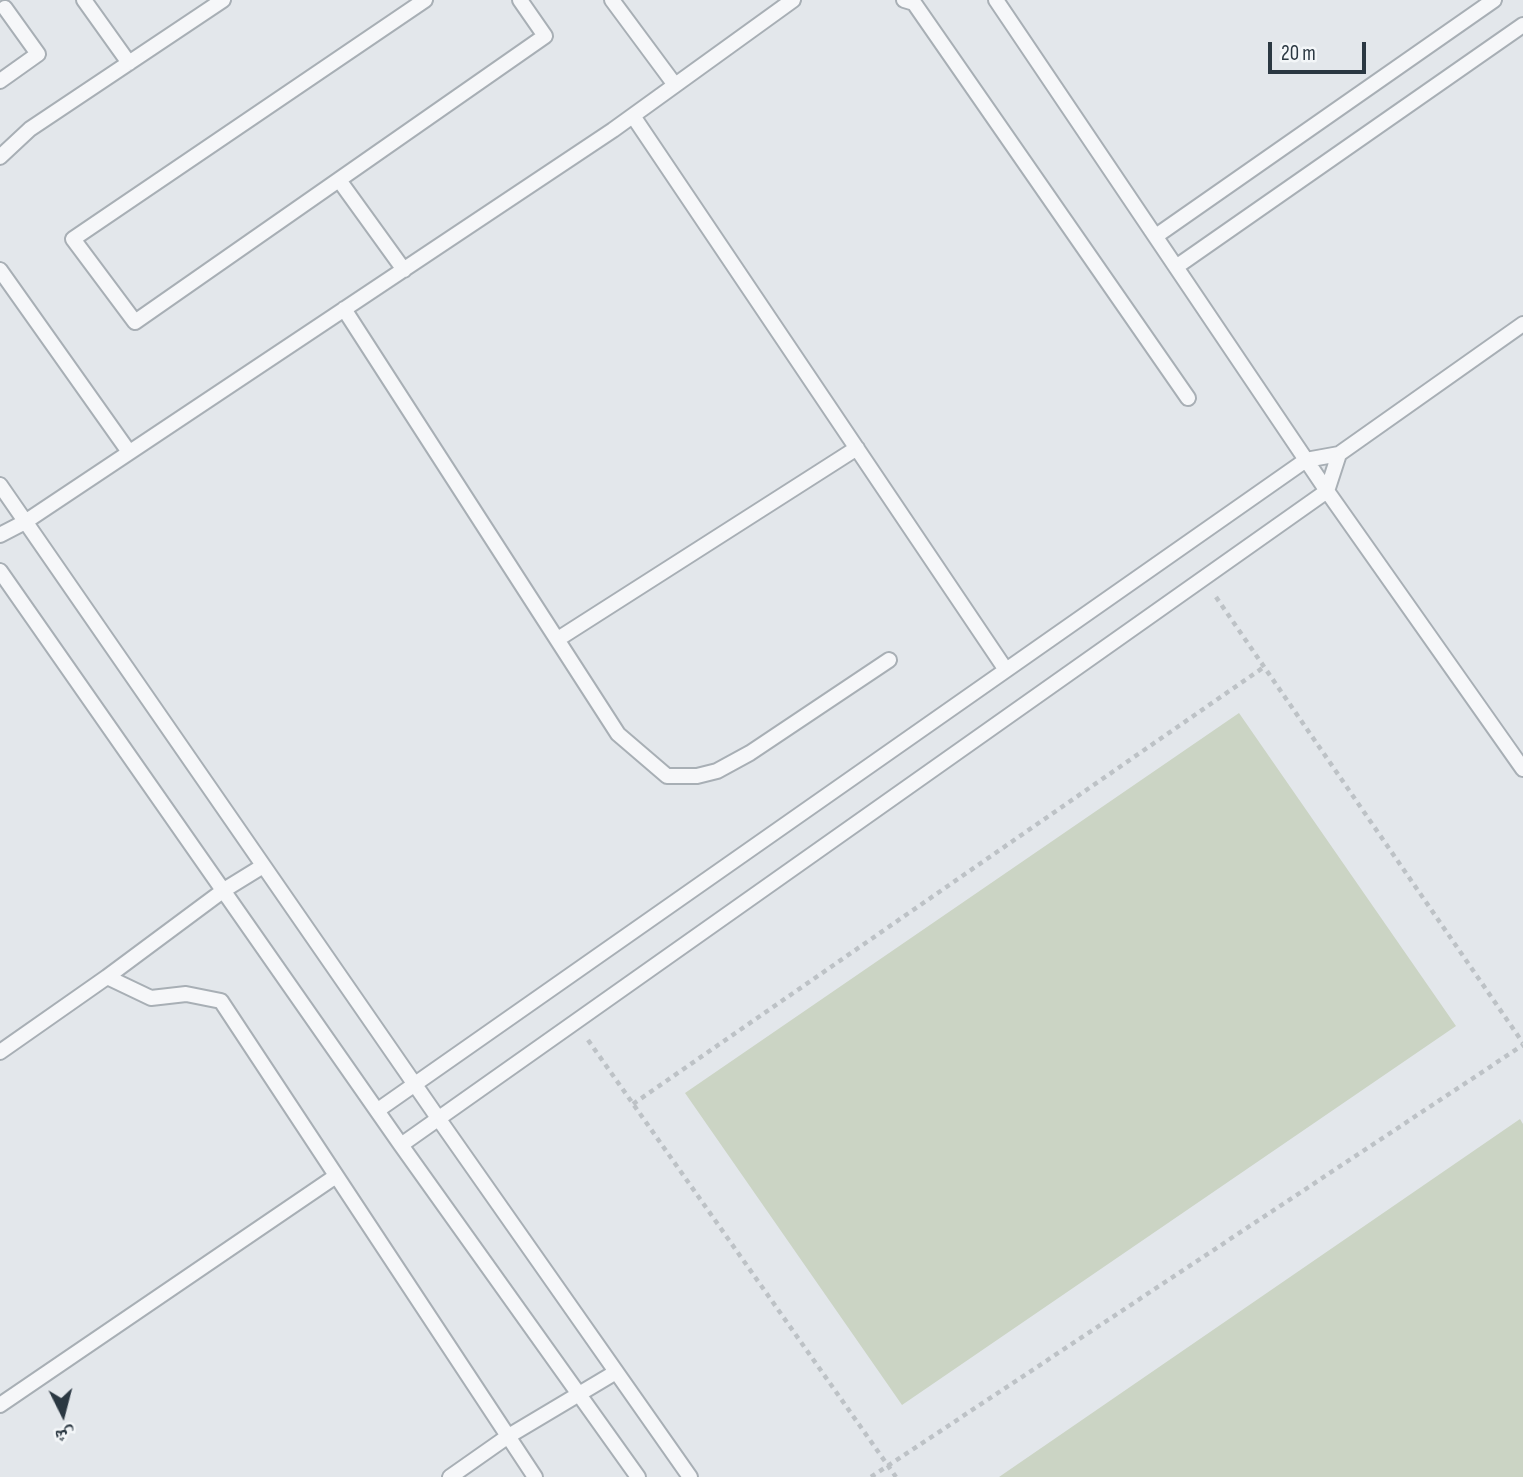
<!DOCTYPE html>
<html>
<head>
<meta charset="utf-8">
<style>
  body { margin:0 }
  #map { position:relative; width:1523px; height:1477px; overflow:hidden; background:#e3e7eb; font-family:"Sofia Sans Condensed","Noto Naskh Arabic",sans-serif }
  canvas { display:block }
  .north { position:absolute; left:28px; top:1379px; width:70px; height:70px; -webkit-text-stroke:5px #f3f6f8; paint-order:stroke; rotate:174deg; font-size:19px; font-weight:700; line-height:28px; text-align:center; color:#2b3842 }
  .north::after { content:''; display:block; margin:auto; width:24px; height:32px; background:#2b3842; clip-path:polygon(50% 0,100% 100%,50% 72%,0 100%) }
  .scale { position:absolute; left:1268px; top:42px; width:98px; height:32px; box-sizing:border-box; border:4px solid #2b3842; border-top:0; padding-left:9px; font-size:21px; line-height:24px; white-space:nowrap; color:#2b3842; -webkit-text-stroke:5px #f3f6f8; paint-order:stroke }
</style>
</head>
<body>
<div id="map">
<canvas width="1523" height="1477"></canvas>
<div class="north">ش</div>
<div class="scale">20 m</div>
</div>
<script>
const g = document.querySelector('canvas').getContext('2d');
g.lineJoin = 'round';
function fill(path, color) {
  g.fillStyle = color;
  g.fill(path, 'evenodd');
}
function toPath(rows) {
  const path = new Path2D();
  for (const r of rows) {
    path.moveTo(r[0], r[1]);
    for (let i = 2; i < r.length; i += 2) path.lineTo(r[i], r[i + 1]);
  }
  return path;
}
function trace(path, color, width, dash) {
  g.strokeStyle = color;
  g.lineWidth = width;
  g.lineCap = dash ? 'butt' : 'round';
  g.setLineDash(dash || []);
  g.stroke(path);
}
const green = toPath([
  [1239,713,1456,1026,902,1405,685,1093],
  [1520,1119,1523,1124,1523,1477,999,1477]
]);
const path = toPath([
  [1216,597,1523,1043],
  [588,1040,896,1477],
  [633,1104,1264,667],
  [871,1477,1523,1045]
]);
const service = toPath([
  [84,0,129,63],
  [425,0,73,239,135,322,545,36,520,0],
  [612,0,675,85],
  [904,0,914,3,1188,398],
  [996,0,1327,491,1523,769],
  [0,81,38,54,5,8],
  [633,116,1006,670],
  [0,157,30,129,223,0],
  [339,180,404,270],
  [1156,236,1494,0],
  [1176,267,1523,25],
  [0,270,129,452],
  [344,309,618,734,667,776,697,776,717,771,750,753,889,660],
  [0,485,438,1118,690,1477],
  [0,535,25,522,613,130,793,0],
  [0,571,401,1145,638,1477],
  [558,639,857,448],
  [107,977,151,998,186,994,221,1001,535,1477],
  [0,1052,107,977,224,890,263,866],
  [378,1110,1306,460,1339,454,1523,324],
  [401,1145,1327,491,1339,454],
  [0,1405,336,1176],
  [450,1477,507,1437,616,1372]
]);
fill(green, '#cbd4c4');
trace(service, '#a8afb5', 18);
trace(path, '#bdc2c6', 4.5, [5, 5]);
trace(service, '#f6f7f9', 14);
</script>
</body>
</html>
